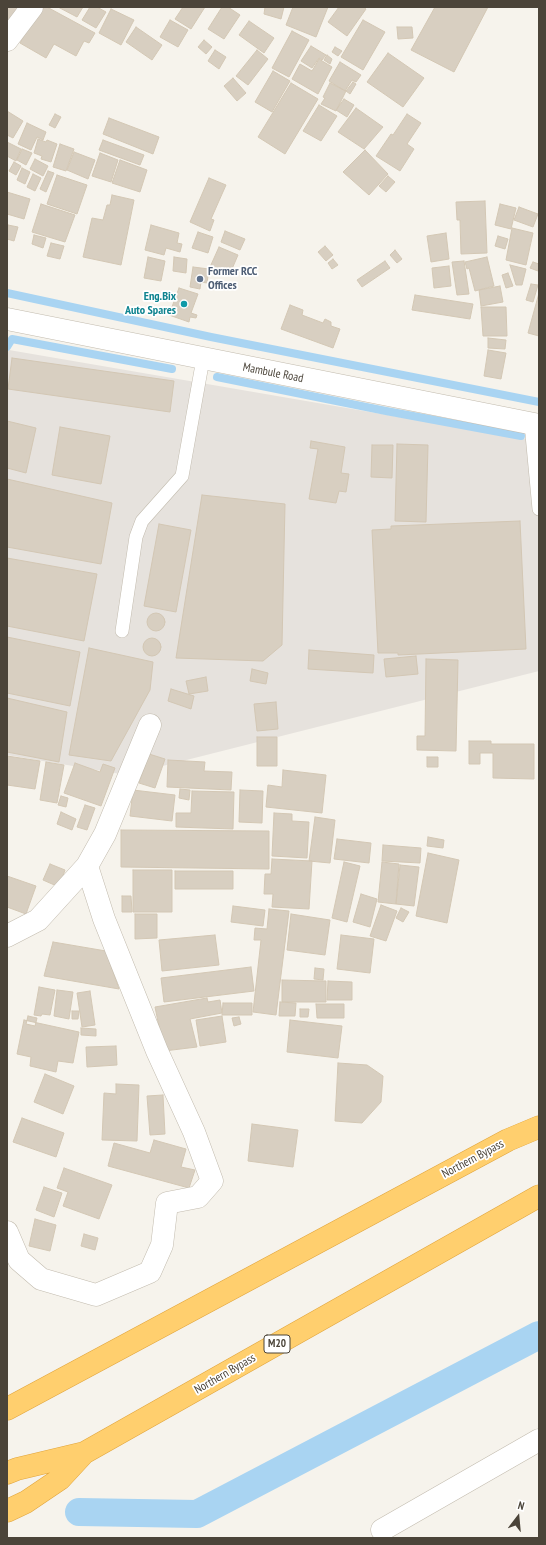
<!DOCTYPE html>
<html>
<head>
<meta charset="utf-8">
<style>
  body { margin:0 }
  #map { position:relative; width:546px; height:1545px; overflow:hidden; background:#f6f3ec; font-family:"PT Sans Narrow",sans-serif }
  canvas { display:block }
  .frame { position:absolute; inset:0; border:8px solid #4b4439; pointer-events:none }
  .north { position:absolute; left:498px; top:1497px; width:40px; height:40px; -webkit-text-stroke:3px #fff; paint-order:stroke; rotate:16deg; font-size:11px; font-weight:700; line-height:16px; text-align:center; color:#4b4439 }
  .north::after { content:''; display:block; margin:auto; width:14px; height:18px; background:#4b4439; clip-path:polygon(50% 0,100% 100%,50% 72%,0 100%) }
</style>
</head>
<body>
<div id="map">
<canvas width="546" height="1545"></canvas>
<div class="frame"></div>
<div class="north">N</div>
</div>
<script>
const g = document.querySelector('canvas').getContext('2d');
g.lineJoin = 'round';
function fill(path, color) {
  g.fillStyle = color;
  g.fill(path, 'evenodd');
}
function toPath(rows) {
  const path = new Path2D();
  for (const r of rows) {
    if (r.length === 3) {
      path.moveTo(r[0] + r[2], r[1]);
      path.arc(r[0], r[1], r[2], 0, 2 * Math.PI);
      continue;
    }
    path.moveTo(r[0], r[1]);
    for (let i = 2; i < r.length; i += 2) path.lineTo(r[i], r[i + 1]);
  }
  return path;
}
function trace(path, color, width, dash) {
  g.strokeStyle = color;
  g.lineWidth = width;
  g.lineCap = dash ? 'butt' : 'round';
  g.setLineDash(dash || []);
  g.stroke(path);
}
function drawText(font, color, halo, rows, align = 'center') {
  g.font = font + ' "PT Sans Narrow",sans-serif';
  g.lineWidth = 3.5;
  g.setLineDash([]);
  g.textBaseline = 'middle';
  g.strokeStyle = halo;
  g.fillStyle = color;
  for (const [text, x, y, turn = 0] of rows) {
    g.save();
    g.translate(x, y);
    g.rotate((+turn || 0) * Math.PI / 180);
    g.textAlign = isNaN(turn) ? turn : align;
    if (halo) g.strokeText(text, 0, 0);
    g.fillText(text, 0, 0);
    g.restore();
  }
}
const industrial = toPath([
  [9,350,539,441,539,671,127,775,7,755,7,353]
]);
const stream = toPath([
  [7,293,211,337,539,402],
  [7,347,12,339,172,369],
  [217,377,386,411,521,436]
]);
const canal = toPath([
  [79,1512,197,1514,539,1335]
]);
const building = toPath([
  [7,7,24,7,7,30,7,7],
  [41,7,47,7,95,33,89,43,84,41,76,56,54,44,46,58,20,43,41,7],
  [58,7,83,7,77,17,58,7],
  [90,7,97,7,106,12,96,28,82,20,90,7],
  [183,7,205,7,191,29,175,19,183,7],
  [222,7,228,7,240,15,224,39,208,29,222,7],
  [265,7,284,7,281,19,264,14,265,7],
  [293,7,328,7,316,37,286,25,293,7],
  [339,7,363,7,366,9,347,36,328,22,339,7],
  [435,7,488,7,454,72,411,50,435,7],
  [111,9,134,20,121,45,99,33,111,9],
  [170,20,188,30,178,47,160,37,170,20],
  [363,20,385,32,363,70,341,57,363,20],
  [249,21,274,38,264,53,239,35,249,21],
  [136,27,162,45,152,60,126,42,136,27],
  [397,27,412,27,413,38,398,39,397,27],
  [292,31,309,40,289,77,272,68,292,31],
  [204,40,212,47,206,54,198,47,204,40],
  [311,46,326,55,322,60,319,58,312,68,301,61,311,46],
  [335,47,342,51,338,56,332,52,335,47],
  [215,50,226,57,219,69,208,61,215,50],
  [257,50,268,59,248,85,236,76,257,50],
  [388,53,424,78,403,107,367,82,388,53],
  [327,55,332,59,330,64,324,60,327,55],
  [319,59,332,67,318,94,292,79,300,64,312,71,319,59],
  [340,62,361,75,356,82,352,80,345,91,329,81,340,62],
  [273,71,290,81,272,112,255,102,273,71],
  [233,78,246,93,237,101,224,86,233,78],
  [353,82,356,84,350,94,346,91,353,82],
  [291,83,318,99,285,154,258,137,291,83],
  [330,83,346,91,336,111,321,104,325,98,323,97,330,83],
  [344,99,354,105,347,117,336,110,344,99],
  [319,105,337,116,321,141,303,131,319,105],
  [356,108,383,127,364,149,338,132,356,108],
  [7,111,23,121,13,138,7,135,7,111],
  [55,114,61,117,55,128,49,125,55,114],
  [407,114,421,123,407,144,414,149,400,171,376,156,391,134,393,135,407,114],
  [109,118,159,137,153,154,103,134,109,118],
  [27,123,46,132,43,140,37,137,31,150,18,144,27,123],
  [38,139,46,142,47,140,57,144,51,162,41,159,42,156,34,153,38,139],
  [103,140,144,155,140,165,99,150,103,140],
  [7,142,21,149,16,161,7,156,7,142],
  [60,144,74,149,66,171,53,167,60,144],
  [22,149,32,153,26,165,17,160,22,149],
  [365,150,388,174,369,195,343,172,365,150],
  [74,152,95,160,88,179,67,170,74,152],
  [100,153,118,160,111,182,92,176,100,153],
  [35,159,48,166,43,176,30,169,35,159],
  [120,160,147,170,140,192,112,183,120,160],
  [14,162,21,166,16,175,9,171,14,162],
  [22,168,30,172,25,184,17,180,22,168],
  [48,171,54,173,46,192,40,189,48,171],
  [33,174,41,178,35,191,27,187,33,174],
  [57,175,87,185,77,214,47,204,57,175],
  [388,176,395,182,386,192,379,186,388,176],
  [209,178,226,185,211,219,214,220,210,231,190,222,209,178],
  [7,192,30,199,24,219,7,214,7,192],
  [112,195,134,200,121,265,83,257,92,218,103,220,107,205,110,205,112,195],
  [485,201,487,253,461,254,460,220,457,220,456,202,485,201],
  [41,204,75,215,65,242,32,232,41,204],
  [500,204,516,208,511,229,495,225,500,204],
  [519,207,538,214,533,227,514,220,519,207],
  [8,225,18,227,14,241,7,239,8,225],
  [151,225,179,233,177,243,182,244,180,252,166,248,164,255,145,250,151,225],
  [512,228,533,233,526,265,506,260,512,228],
  [225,231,245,239,240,250,221,242,225,231],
  [198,232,213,237,208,253,192,248,198,232],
  [446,233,449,259,431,262,427,236,446,233],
  [34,235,46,238,43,248,32,244,34,235],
  [498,236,508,239,505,249,495,246,498,236],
  [51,243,64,246,60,259,47,256,51,243],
  [325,246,333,255,326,261,318,252,325,246],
  [219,247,238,255,229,276,210,267,219,247],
  [395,250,402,259,397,263,390,255,395,250],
  [148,257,165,261,161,281,144,278,148,257],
  [174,257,187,259,186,273,173,271,174,257],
  [487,257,494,286,475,291,469,268,467,269,465,262,487,257],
  [333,259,338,265,332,269,328,263,333,259],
  [385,261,390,268,362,287,357,280,385,261],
  [464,261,469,294,457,295,452,262,464,261],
  [533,262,539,264,538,271,530,268,533,262],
  [510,265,526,269,522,285,516,285,510,265],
  [449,266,451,286,434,288,432,268,449,266],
  [193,267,209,269,207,283,201,282,200,289,190,287,193,267],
  [508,273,513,286,506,288,502,275,508,273],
  [531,284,538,285,533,302,526,300,531,284],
  [500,286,503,302,481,306,479,290,500,286],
  [179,288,198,294,191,313,197,315,196,318,190,317,189,322,169,315,179,288],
  [539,293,539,336,528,333,539,293],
  [415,295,473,304,470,319,412,310,415,295],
  [290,305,303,310,302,315,323,323,325,319,331,322,331,326,340,329,333,348,281,329,290,305],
  [481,307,506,307,507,336,483,336,481,307],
  [488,338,506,340,505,349,488,348,488,338],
  [488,350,506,353,501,379,484,376,488,350],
  [12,358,174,381,170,412,8,389,12,358],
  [7,421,36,428,26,473,7,468,7,421],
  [60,427,110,436,101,484,52,475,60,427],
  [311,441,345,447,341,473,349,474,346,492,339,491,336,503,309,499,318,449,310,448,311,441],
  [397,444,428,445,426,522,395,521,397,444],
  [372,445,393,445,392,478,371,477,372,445],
  [7,479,112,503,101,564,7,547,7,479],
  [202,495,285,504,282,645,263,661,176,658,202,495],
  [520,521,526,649,398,655,398,653,378,653,372,530,391,529,391,526,520,521],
  [159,524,191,530,176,612,144,606,159,524],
  [7,558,97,574,84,641,7,626,7,558],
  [156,622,9],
  [7,637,80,652,70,706,7,693,7,637],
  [152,647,9],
  [89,648,153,662,150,690,111,761,69,755,89,648],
  [309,650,374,655,373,673,308,669,309,650],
  [416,656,418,674,386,677,384,659,416,656],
  [426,659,458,660,456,751,417,750,417,736,425,736,426,659],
  [252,669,268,673,266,684,250,681,252,669],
  [206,677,208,691,189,694,186,681,206,677],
  [171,689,194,696,191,709,168,701,171,689],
  [7,698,67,712,59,762,7,752,7,698],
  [276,702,278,729,257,731,254,704,276,702],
  [257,737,277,737,277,766,257,766,257,737],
  [469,741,491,741,491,744,534,744,534,779,493,778,493,753,480,753,480,764,469,764,469,741],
  [149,754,165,759,155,788,139,783,149,754],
  [7,756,40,761,35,789,7,785,7,756],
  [427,757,438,757,438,767,427,767,427,757],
  [168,760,205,762,204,771,232,772,231,790,167,787,168,760],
  [46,762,64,765,57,803,40,800,46,762],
  [75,763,100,772,103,764,115,768,101,806,64,793,75,763],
  [283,770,326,775,322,813,266,807,268,785,282,787,283,770],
  [180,789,190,790,189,800,179,798,180,789],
  [133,790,175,795,172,821,130,816,133,790],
  [240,790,263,791,262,823,239,822,240,790],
  [192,791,234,792,233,829,176,827,176,813,191,813,192,791],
  [61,796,68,798,66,807,58,805,61,796],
  [85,805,95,808,87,830,77,827,85,805],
  [61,812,76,819,72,830,57,824,61,812],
  [274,813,292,814,292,821,309,822,307,858,272,856,274,813],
  [315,817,335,820,330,863,309,861,315,817],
  [121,830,269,831,269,869,121,867,121,830],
  [428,837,444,840,443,848,427,846,428,837],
  [337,839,371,843,369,863,334,859,337,839],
  [383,845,421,848,420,863,382,861,383,845],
  [428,853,459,860,447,923,416,916,428,853],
  [272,859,312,861,309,909,272,907,273,894,264,894,265,874,271,874,272,859],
  [344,862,360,866,347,922,332,918,344,862],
  [382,862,399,864,396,904,378,902,382,862],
  [50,864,65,870,59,887,43,880,50,864],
  [400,865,419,867,414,906,396,904,400,865],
  [133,870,172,870,172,912,133,912,133,870],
  [175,871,233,871,233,889,175,889,175,871],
  [7,876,36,886,26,914,7,907,7,876],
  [361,894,377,899,370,927,353,922,361,894],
  [122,896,131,896,132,912,122,912,122,896],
  [381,905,397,911,386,941,370,936,381,905],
  [233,906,265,910,263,926,231,922,233,906],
  [401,908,409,912,403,922,396,918,401,908],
  [269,909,289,911,276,1015,253,1012,261,940,254,940,255,928,267,929,269,909],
  [135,914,157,914,157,938,135,939,135,914],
  [291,914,330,920,325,955,287,950,291,914],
  [215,935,219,965,162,971,159,940,215,935],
  [341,935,374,939,370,973,337,969,341,935],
  [53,942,106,951,119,989,44,976,53,942],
  [251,967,254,991,164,1002,161,978,251,967],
  [315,968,324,969,323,980,314,979,315,968],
  [282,980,326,981,326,1002,282,1002,282,980],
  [328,981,352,982,352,1000,327,1000,328,981],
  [39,987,55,990,50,1015,42,1014,41,1016,34,1015,39,987],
  [57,990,73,992,69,1019,54,1016,57,990],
  [90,991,95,1025,82,1027,77,993,90,991],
  [207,998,208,1002,220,1000,222,1013,190,1019,197,1047,164,1051,155,1007,207,998],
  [280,1002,296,1003,295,1016,279,1016,280,1002],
  [223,1003,252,1003,252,1015,222,1015,223,1003],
  [316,1004,344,1004,344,1018,317,1018,316,1004],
  [300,1009,309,1009,308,1017,300,1017,300,1009],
  [72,1011,79,1011,78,1019,72,1019,72,1011],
  [28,1016,37,1018,35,1026,26,1024,28,1016],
  [222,1016,226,1042,200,1046,196,1020,222,1016],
  [239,1017,241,1024,234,1026,232,1018,239,1017],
  [24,1020,79,1032,73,1063,58,1061,56,1072,30,1066,31,1057,17,1054,24,1020],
  [290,1020,342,1026,338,1058,287,1052,290,1020],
  [81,1028,96,1029,96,1036,81,1035,81,1028],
  [116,1046,117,1065,87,1067,86,1047,116,1046],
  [338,1063,367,1065,383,1076,381,1102,362,1123,335,1121,338,1063],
  [45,1074,74,1086,63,1114,34,1102,45,1074],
  [116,1084,139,1085,137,1141,102,1140,104,1093,116,1094,116,1084],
  [163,1095,165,1134,150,1135,147,1096,163,1095],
  [22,1118,64,1133,56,1157,13,1142,22,1118],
  [252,1124,298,1130,293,1167,248,1161,252,1124],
  [154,1140,186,1149,181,1167,195,1170,189,1188,108,1166,114,1143,150,1153,154,1140],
  [64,1168,112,1185,99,1219,63,1206,68,1192,57,1188,64,1168],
  [44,1187,62,1193,54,1217,36,1210,44,1187],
  [35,1219,56,1225,50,1251,29,1246,35,1219],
  [84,1234,98,1238,95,1250,81,1246,84,1234]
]);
const service = toPath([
  [531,424,539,509],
  [122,631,136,537,142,521,182,476,203,359]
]);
const minor = toPath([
  [7,40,32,7],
  [7,936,38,920,87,866,105,834,150,725],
  [7,1232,19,1260,41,1279,96,1295,150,1272,162,1245,167,1203,198,1197,212,1181,194,1132,157,1051,104,919,87,866],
  [382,1530,539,1440]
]);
const tertiary = toPath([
  [7,319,539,425]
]);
const motorway = toPath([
  [7,1409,508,1140,539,1127],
  [7,1473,17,1469,84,1453,539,1196],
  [7,1511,26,1502,60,1479,84,1453]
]);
const markers = [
  [200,279,4,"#5c6f8a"],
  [184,304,4,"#0f9aa8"]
];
const shields = [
  [277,1344,26]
];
const shieldNames = [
  ["M20",277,1344]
];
const serviceNames = [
  ["Former RCC",208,272],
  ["Offices",208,286]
];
const cultureNames = [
  ["Eng.Bix",176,297],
  ["Auto Spares",176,311]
];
const streetNames = [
  ["Mambule Road",273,373,11],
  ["Northern Bypass",473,1159,-28],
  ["Northern Bypass",225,1374,-30]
];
fill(industrial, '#e6e2dd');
trace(stream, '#a9d4f2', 8);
trace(canal, '#a9d4f2', 28);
fill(building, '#d8cfc1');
trace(building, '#d3c7b4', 1);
trace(service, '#c2bbae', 14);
trace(minor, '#c2bbae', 23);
trace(tertiary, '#c2bbae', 23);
trace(motorway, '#e0a43c', 23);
trace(service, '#fff', 13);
trace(minor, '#fff', 22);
trace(tertiary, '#fff', 22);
trace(motorway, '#ffcf6e', 22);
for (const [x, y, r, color] of markers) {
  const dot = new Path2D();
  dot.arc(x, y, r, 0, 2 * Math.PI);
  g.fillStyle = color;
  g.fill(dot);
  trace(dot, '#fff', 1.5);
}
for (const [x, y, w] of shields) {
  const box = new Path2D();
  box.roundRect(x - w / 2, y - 9, w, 18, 3);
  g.fillStyle = '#fff';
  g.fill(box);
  trace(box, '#4b4439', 1);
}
drawText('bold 11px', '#4b4439', null, shieldNames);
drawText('bold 12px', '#4e5e75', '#fff', serviceNames, 'left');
drawText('bold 12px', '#0d838f', '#fff', cultureNames, 'right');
drawText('12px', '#4b4439', '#fff', streetNames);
</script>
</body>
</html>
